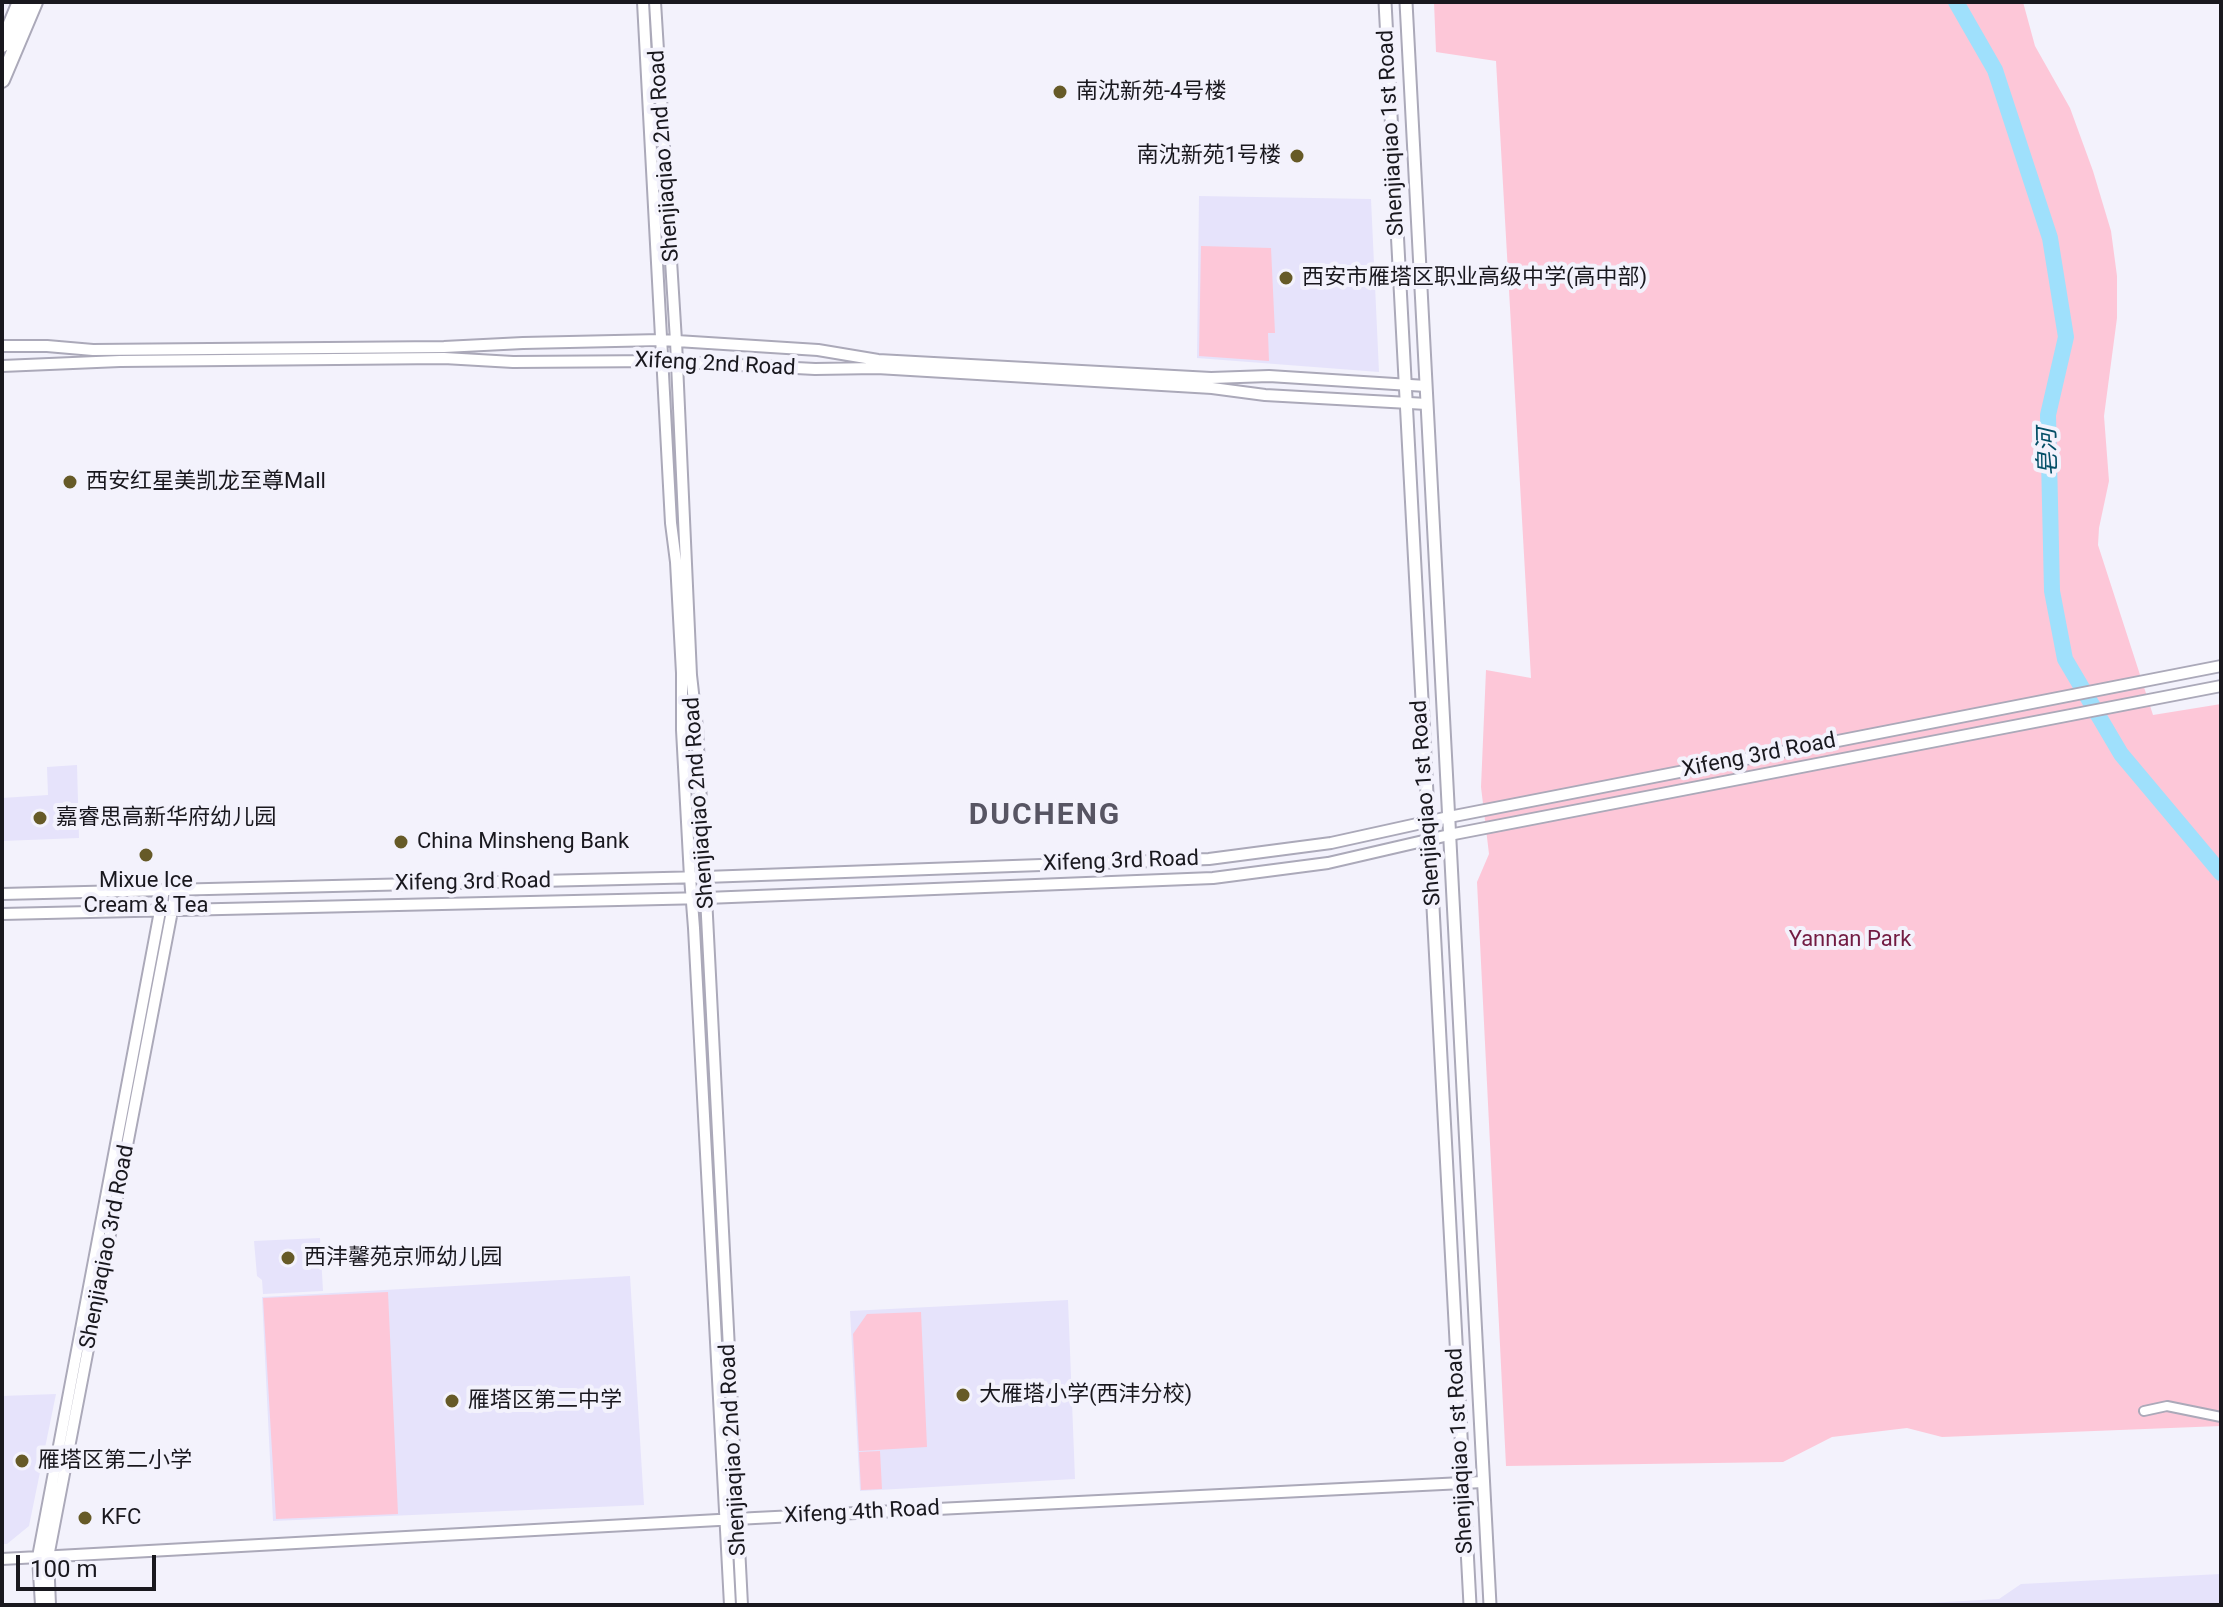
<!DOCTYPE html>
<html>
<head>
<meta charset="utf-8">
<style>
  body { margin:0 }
  #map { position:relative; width:2223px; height:1607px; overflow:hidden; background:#f3f2fc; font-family:Roboto,sans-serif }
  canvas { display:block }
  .frame { position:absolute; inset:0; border:4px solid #19181e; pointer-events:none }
  .scale { position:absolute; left:16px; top:1555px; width:140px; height:36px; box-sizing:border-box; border:4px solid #19181e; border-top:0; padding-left:10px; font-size:24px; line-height:28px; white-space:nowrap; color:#19181e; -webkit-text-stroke:6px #f3f2fc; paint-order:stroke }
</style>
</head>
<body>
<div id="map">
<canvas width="2223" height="1607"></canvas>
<div class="frame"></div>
<div class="scale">100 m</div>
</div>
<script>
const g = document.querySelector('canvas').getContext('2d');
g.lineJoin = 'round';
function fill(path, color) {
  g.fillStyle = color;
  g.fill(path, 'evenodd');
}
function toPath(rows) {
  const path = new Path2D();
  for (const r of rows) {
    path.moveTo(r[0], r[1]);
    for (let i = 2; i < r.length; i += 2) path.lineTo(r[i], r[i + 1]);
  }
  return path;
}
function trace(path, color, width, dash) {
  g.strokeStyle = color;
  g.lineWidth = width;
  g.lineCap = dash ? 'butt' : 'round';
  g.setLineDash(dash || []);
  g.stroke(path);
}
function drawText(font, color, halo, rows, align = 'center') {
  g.font = font + ' Roboto,"Noto Sans SC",sans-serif';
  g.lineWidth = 8;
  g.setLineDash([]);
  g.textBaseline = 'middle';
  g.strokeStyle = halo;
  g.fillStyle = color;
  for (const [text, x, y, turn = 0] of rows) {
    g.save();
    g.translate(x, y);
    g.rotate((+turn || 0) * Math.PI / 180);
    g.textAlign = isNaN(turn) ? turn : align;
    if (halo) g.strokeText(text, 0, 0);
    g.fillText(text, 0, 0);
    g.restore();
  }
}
const built = toPath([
  [1199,196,1371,199,1379,372,1197,358],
  [77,765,79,838,2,841,2,798,48,795,47,767],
  [320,1238,323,1291,263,1294,262,1280,257,1276,254,1241],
  [630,1276,644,1505,273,1521,262,1297],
  [1068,1300,1075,1479,860,1491,850,1311],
  [56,1394,29,1526,7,1544,2,1544,2,1396],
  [2221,1574,2221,1605,1892,1605,1999,1599,2021,1584]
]);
const green = toPath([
  [1434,2,2023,2,2035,46,2070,108,2093,171,2111,231,2117,276,2117,318,2104,416,2109,481,2099,528,2098,545,2153,715,2221,704,2221,1426,1942,1437,1907,1428,1832,1437,1783,1462,1506,1466,1477,882,1489,854,1481,787,1486,670,1531,678,1496,61,1436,52],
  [1201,246,1271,248,1275,333,1268,333,1269,361,1199,356],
  [388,1292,398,1514,276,1519,263,1298],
  [921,1312,927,1447,859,1451,853,1334,867,1314],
  [880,1451,882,1489,861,1490,859,1452]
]);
const river = toPath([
  [1956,2,1995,70,2050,238,2066,337,2048,415,2052,591,2065,659,2121,754,2221,873]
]);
const minor = toPath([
  [2144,1411,2167,1406,2221,1417]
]);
const tertiary = toPath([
  [643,2,671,523,676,562,682,673,682,730,690,877,694,928,730,1605],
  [655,2,676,341,691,675,697,728,705,877,742,1605],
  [2,346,47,346,93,350,444,347,523,343,661,340,818,350,878,360,1211,378,1269,376,1426,386],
  [2,366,120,361,444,358,513,362,662,361,815,369,877,368,1212,388,1265,395,1427,404],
  [2,894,705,877,1209,859,1331,843,1449,817,2221,666],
  [2,914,706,898,1213,878,1328,863,1449,835,2221,686],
  [2,1559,755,1518,1483,1482],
  [41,1605,38,1557,164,890],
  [50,1605,48,1557,176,890]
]);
const secondary = toPath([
  [1385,2,1470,1605],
  [1406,2,1490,1605]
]);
const trunk = toPath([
  [2,45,20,2],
  [2,80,35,2]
]);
const markers = [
  [1060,92,8,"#665a27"],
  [1297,156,8,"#665a27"],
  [1286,278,8,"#665a27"],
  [70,482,8,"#665a27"],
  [40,818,8,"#665a27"],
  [401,842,8,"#665a27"],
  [146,855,8,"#665a27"],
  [288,1258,8,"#665a27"],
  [963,1395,8,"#665a27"],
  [452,1401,8,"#665a27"],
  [22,1461,8,"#665a27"],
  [85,1518,8,"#665a27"]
];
const poiNames = [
  ["南沈新苑-4号楼",1076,92],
  ["南沈新苑1号楼",1281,156,"right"],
  ["西安市雁塔区职业高级中学(高中部)",1302,278],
  ["西安红星美凯龙至尊Mall",86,482],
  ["嘉睿思高新华府幼儿园",56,818],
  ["China Minsheng Bank",417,842],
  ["Mixue Ice",146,881,"center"],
  ["Cream & Tea",146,906,"center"],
  ["西沣馨苑京师幼儿园",304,1258],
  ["大雁塔小学(西沣分校)",979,1395],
  ["雁塔区第二中学",468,1401],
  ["雁塔区第二小学",38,1461],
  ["KFC",101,1518]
];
const streetNames = [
  ["Shenjiaqiao 1st Road",1392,133,-93],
  ["Shenjiaqiao 2nd Road",665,156,-94],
  ["Xifeng 2nd Road",715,365,3],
  ["Xifeng 3rd Road",1759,756,-11],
  ["Shenjiaqiao 2nd Road",700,803,-94],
  ["Shenjiaqiao 1st Road",1427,803,-94],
  ["Xifeng 3rd Road",1121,862,-2],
  ["Xifeng 3rd Road",473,883,-1],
  ["Shenjiaqiao 3rd Road",108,1247,-79],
  ["Shenjiaqiao 2nd Road",734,1450,-93],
  ["Shenjiaqiao 1st Road",1461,1451,-93],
  ["Xifeng 4th Road",862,1513,-3]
];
const parkNames = [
  ["Yannan Park",1850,940]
];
const waterNames = [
  ["皂河",2049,452,-91]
];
const districtNames = [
  ["DUCHENG",1045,816]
];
fill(built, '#e6e3fb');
fill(green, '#fdc7d8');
trace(river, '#9fe0fc', 16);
trace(minor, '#aba9b9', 12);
trace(tertiary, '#aba9b9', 14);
trace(secondary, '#aba9b9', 15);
trace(trunk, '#aba9b9', 18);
trace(minor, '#fff', 8);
trace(tertiary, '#fff', 10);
trace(secondary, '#fff', 11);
trace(trunk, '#fff', 14);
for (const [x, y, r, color] of markers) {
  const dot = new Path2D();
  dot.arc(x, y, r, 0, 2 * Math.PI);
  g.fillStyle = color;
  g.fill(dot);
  trace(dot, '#f3f2fc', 3);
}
drawText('22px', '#19181e', '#f3f2fc', poiNames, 'left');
drawText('22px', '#19181e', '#f3f2fc', streetNames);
drawText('22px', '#721b42', '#f3f2fc', parkNames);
drawText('italic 24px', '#044f67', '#f3f2fc', waterNames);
g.letterSpacing = '2px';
drawText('bold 30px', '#575563', '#f3f2fc', districtNames);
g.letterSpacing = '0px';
</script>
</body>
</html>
